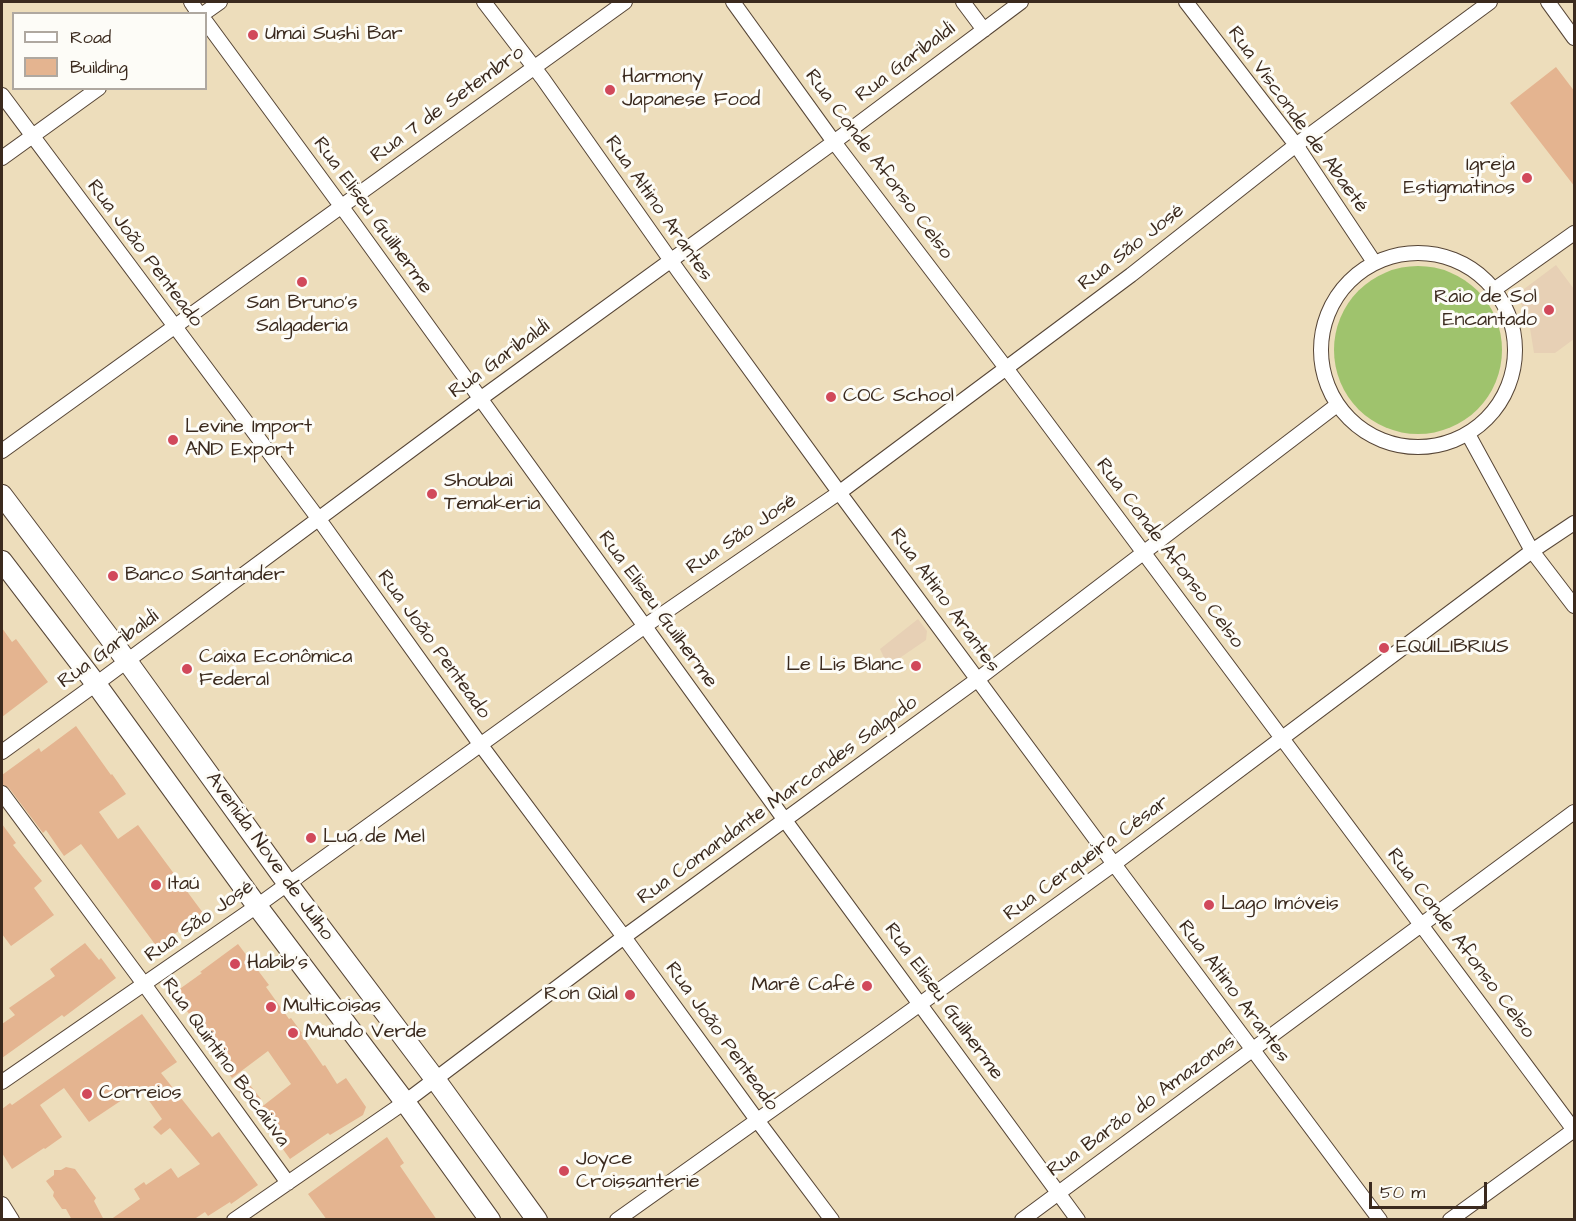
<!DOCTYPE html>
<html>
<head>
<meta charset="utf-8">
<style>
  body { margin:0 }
  #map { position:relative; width:1576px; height:1221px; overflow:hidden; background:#edddbb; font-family:"Architects Daughter",sans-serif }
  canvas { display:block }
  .frame { position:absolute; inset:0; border:3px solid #3b2a1e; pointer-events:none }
  .legend { position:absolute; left:12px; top:12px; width:195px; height:78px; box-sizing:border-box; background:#fdfcf7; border:2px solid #afa8a0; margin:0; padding:8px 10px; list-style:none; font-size:18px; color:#3b2a1e }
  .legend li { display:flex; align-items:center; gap:12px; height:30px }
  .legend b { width:30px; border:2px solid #afa8a0 }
  .scale { position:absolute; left:1369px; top:1182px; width:118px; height:27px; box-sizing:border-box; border:3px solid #3b2a1e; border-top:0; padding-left:8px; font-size:18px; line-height:21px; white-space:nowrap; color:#3b2a1e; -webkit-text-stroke:4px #fdfcf7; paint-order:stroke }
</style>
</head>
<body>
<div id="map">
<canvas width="1576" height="1221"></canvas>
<div class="frame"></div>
<ul class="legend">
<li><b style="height:8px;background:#fff"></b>Road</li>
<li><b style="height:16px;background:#e4b490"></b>Building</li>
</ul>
<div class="scale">50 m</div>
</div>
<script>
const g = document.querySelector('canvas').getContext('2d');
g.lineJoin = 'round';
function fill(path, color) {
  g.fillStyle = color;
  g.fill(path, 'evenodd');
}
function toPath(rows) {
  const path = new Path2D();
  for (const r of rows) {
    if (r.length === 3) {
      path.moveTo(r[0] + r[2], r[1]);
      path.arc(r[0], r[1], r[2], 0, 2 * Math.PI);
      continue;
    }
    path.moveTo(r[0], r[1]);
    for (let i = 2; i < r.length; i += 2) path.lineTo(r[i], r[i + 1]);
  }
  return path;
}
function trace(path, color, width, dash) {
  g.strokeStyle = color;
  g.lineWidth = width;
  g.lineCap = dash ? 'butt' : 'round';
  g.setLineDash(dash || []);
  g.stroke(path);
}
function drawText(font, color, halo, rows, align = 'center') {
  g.font = font + ' "Architects Daughter",sans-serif';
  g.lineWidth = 6;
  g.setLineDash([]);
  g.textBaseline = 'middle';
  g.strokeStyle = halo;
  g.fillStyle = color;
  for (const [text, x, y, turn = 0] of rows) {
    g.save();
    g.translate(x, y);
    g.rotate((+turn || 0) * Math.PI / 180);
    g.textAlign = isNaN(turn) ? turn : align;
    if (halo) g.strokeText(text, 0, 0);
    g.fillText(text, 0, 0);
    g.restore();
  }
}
const built = toPath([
  [1556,265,1574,289,1574,339,1555,353,1534,353,1529,322,1518,297,1520,292],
  [918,619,927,631,926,640,888,666,880,649]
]);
const green = toPath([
  [1418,350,84]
]);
const building = toPath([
  [1556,67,1575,92,1575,187,1510,103],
  [2,628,12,642,16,639,48,682,2,717],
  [76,726,111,775,112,774,126,794,99,812,118,839,138,825,203,913,157,947,81,844,64,856,46,830,43,833,9,788,2,784,2,775,39,748,41,752],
  [2,824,16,843,13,845,42,881,34,888,54,915,11,946,2,934],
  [85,943,99,960,101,958,116,978,64,1017,62,1015,2,1058,2,1024,15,1015,9,1008,55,976,50,969],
  [238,944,269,985,266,987,289,1019,291,1018,302,1033,301,1034,323,1066,325,1065,337,1084,346,1078,366,1107,363,1115,330,1135,328,1133,290,1159,272,1134,276,1131,259,1109,291,1084,268,1051,232,1078,210,1049,213,1047,174,993,202,973,200,972],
  [142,1014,177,1062,161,1073,212,1137,219,1132,258,1185,231,1204,230,1202,208,1216,205,1212,193,1220,110,1220,140,1199,134,1189,144,1182,146,1185,171,1168,178,1178,200,1164,170,1128,161,1135,153,1127,162,1119,140,1088,89,1122,64,1088,40,1105,62,1137,45,1149,44,1148,12,1169,2,1153,2,1109,10,1103,12,1105],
  [246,1080,261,1099,251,1106,236,1088],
  [387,1137,404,1163,400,1166,437,1220,327,1220,308,1194],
  [66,1167,75,1169,81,1177,96,1198,94,1201,104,1220,72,1220,66,1209,62,1209,53,1196,54,1192,46,1181,54,1175,54,1170,61,1170]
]);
const street = toPath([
  [191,2,199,14],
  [484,2,543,79,679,272,844,499,1114,864,1380,1220],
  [733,2,834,142,1006,368,1574,1130],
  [963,2,984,30],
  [1186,2,1296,145,1374,262],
  [1548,2,1574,38],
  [203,14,220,2],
  [206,22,355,225,784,819,1078,1220],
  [2,95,318,518,480,744,624,937,757,1120,832,1220],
  [2,158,99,88],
  [1418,350,97],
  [1495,289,1574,233],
  [1468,434,1532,551,1574,606],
  [2,451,625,2],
  [2,752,96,684,480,399,834,142,1021,2],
  [2,793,144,984,288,1183],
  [2,1082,257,906,645,626,840,492,1131,275,1296,145,1490,2],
  [2,1204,12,1220],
  [234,1220,405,1102,624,937,978,679,1337,405],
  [617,1220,880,1033,1114,864,1532,551,1574,523],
  [1022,1220,1574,812],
  [1450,1220,1574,1130]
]);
const secondary = toPath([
  [2,495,127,661,288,884,435,1079,537,1220],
  [2,561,96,684,257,906,405,1102,490,1220]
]);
const markers = [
  [253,35,6,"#d1495b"],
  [610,90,6,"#d1495b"],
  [1527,178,6,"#d1495b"],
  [302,282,6,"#d1495b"],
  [1549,310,6,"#d1495b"],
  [831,397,6,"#d1495b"],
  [173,440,6,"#d1495b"],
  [432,494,6,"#d1495b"],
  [113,576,6,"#d1495b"],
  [1384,648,6,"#d1495b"],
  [916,666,6,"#d1495b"],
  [187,669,6,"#d1495b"],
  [311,838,6,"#d1495b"],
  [156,885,6,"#d1495b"],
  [1209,905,6,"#d1495b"],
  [235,964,6,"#d1495b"],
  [867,986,6,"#d1495b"],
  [630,995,6,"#d1495b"],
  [271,1007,6,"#d1495b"],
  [293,1033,6,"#d1495b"],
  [87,1094,6,"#d1495b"],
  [564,1171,6,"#d1495b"]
];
const poiNames = [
  ["Umai Sushi Bar",265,35],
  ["Harmony",622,78],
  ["Japanese Food",622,101],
  ["Igreja",1515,166,"right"],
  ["Estigmatinos",1515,189,"right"],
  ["Raio de Sol",1537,298,"right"],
  ["Encantado",1537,321,"right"],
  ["San Bruno's",302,304,"center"],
  ["Salgaderia",302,327,"center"],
  ["COC School",843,397],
  ["Levine Import",185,428],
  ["AND Export",185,451],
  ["Shoubai",444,482],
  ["Temakeria",444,505],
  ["Banco Santander",125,576],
  ["EQUILIBRIUS",1396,648],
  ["Caixa Econômica",199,658],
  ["Federal",199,681],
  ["Le Lis Blanc",904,666,"right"],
  ["Lua de Mel",323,838],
  ["Itaú",168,885],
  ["Lago Imóveis",1221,905],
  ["Habib's",247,964],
  ["Marê Café",855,986,"right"],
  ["Ron Qial",618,995,"right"],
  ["Multicoisas",283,1007],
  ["Mundo Verde",305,1033],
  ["Correios",99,1094],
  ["Joyce",576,1160],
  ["Croissanterie",576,1183]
];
const streetNames = [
  ["Rua Garibaldi",906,63,-37],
  ["Rua 7 de Setembro",448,105,-36],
  ["Rua Visconde de Abaeté",1297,120,54],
  ["Rua Conde Afonso Celso",878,165,53],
  ["Rua Altino Arantes",658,209,55],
  ["Rua Eliseu Guilherme",372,216,54],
  ["Rua São José",1132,248,-38],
  ["Rua João Penteado",144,254,53],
  ["Rua Garibaldi",500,360,-36],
  ["Rua São José",742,535,-34],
  ["Rua Conde Afonso Celso",1169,554,53],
  ["Rua Altino Arantes",944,601,54],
  ["Rua Eliseu Guilherme",657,610,54],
  ["Rua João Penteado",433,645,54],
  ["Rua Garibaldi",109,650,-36],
  ["Rua Comandante Marcondes Salgado",778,801,-36],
  ["Avenida Nove de Julho",269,857,54],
  ["Rua Cerqueira César",1087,859,-36],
  ["Rua São José",200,922,-35],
  ["Rua Conde Afonso Celso",1460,944,53],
  ["Rua Altino Arantes",1233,992,53],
  ["Rua Eliseu Guilherme",943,1002,54],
  ["Rua João Penteado",721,1037,54],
  ["Rua Quintino Bocaiúva",225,1063,54],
  ["Rua Barão do Amazonas",1142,1107,-36]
];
fill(built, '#e7d0b5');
fill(green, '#9fc36d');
fill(building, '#e4b490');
trace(street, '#564536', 16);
trace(secondary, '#564536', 22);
trace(street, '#fff', 14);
trace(secondary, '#fff', 20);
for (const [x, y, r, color] of markers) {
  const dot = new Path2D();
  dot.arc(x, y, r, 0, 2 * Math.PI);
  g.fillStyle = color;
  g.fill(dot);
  trace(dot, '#fdfcf7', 2);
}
drawText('20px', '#3b2a1e', '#fdfcf7', poiNames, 'left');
drawText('20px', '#3b2a1e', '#fdfcf7', streetNames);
</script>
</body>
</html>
